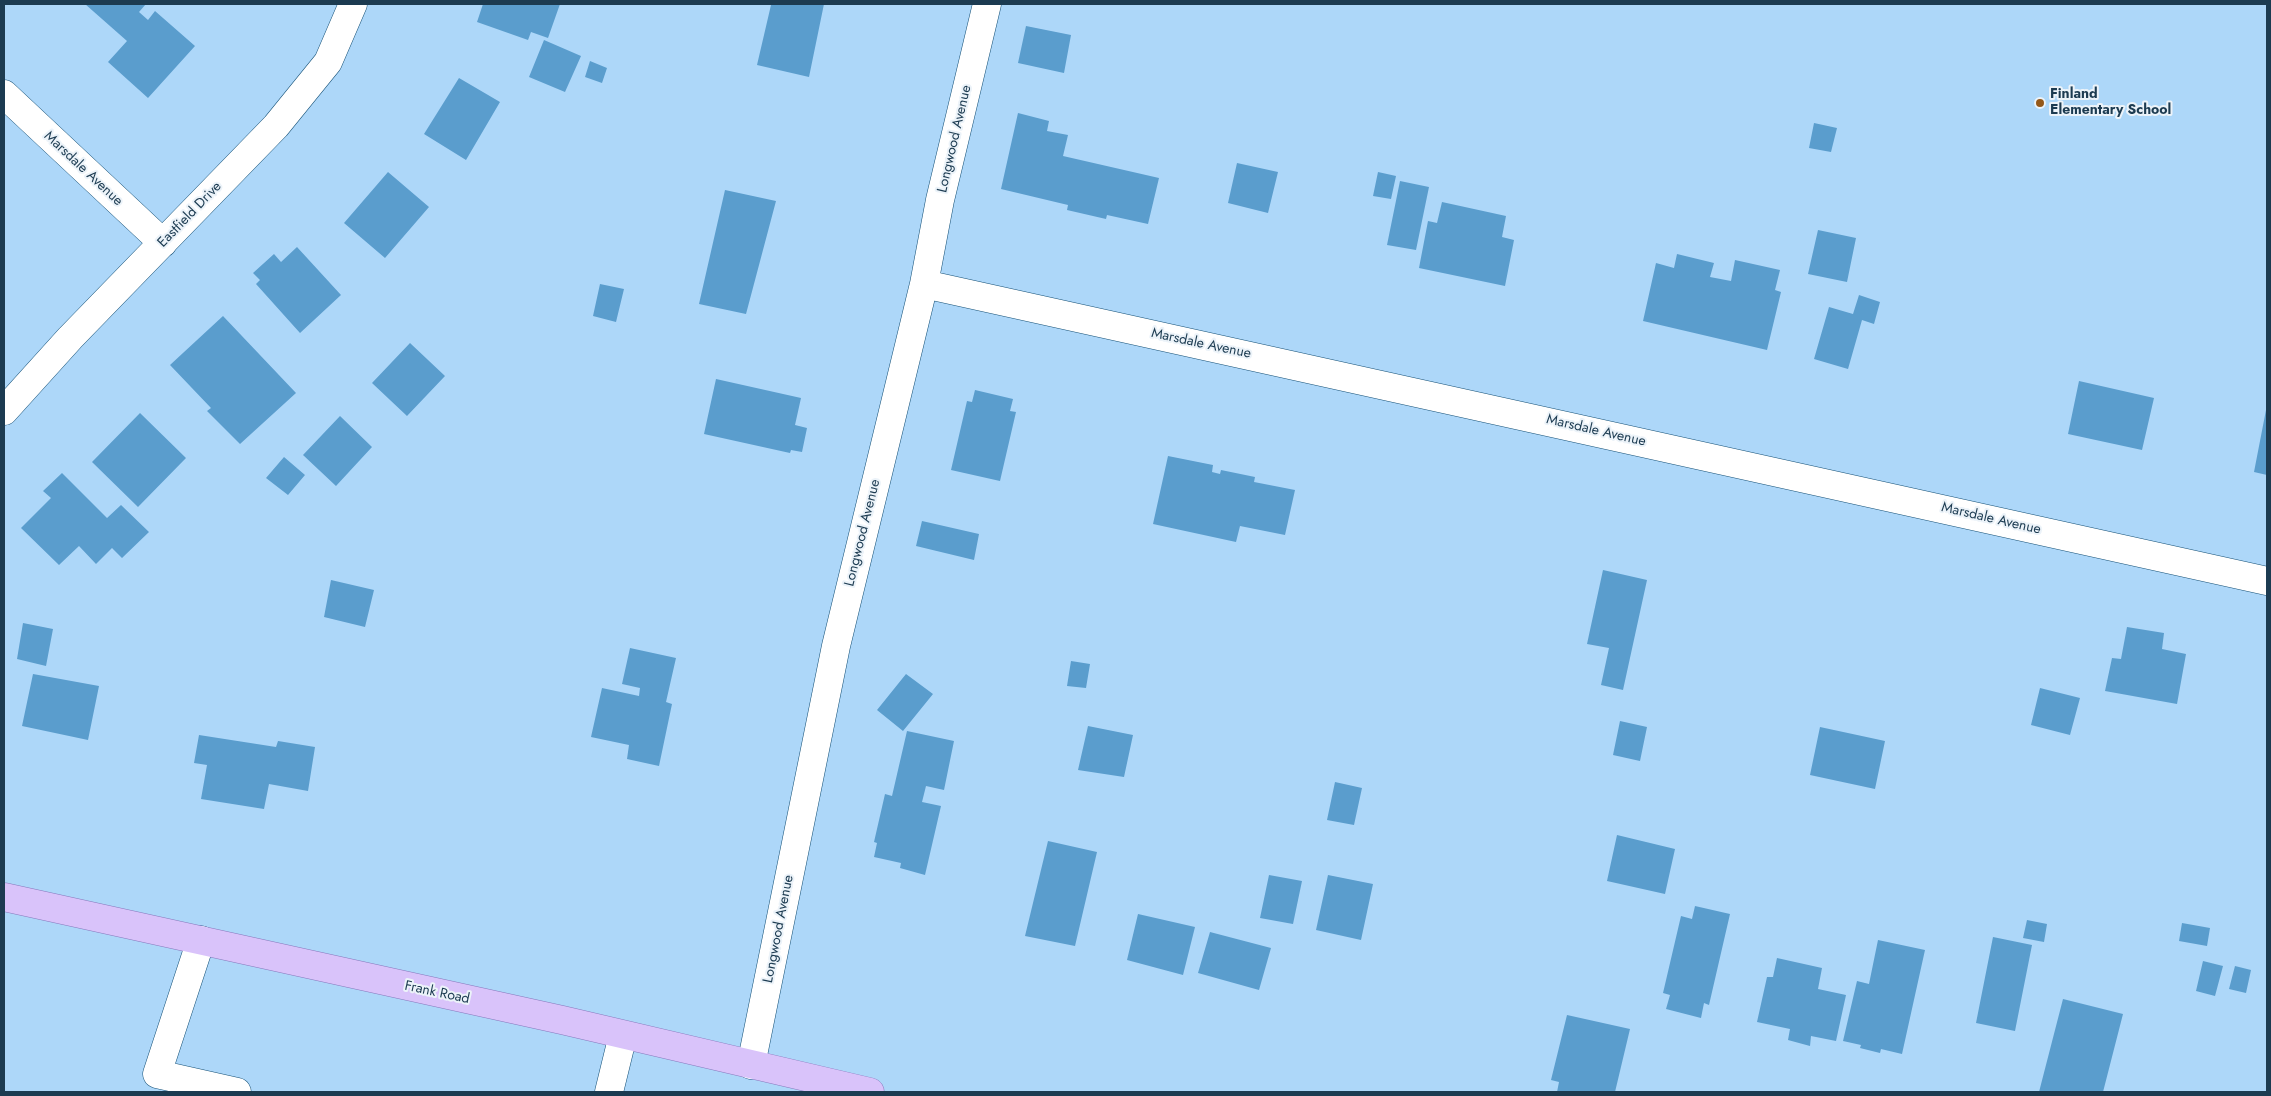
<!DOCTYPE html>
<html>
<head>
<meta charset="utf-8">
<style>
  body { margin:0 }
  #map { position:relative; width:2271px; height:1096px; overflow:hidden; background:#add7f9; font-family:Jost,sans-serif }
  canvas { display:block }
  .frame { position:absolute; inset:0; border:5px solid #1c3b51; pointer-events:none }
</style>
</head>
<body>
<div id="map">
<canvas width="2271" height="1096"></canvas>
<div class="frame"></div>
</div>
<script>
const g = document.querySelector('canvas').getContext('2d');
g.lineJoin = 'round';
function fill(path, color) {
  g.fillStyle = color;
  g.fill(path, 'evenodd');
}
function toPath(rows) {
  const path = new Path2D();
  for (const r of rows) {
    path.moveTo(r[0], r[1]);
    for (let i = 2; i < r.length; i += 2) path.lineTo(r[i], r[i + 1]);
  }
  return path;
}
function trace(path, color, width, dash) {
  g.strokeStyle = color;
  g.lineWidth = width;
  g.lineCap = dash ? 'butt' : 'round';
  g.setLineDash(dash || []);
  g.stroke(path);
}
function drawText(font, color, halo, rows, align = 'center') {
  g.font = font + ' Jost,sans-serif';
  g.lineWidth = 4;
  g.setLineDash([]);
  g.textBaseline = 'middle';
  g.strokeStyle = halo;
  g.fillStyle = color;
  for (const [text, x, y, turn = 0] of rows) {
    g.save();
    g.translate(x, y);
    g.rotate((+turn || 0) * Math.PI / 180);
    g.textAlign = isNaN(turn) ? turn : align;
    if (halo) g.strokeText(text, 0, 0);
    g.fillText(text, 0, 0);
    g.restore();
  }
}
const building = toPath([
  [85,4,146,4,139,12,148,20,155,11,195,46,148,98,108,62,127,41],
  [483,4,560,4,548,38,531,32,528,40,477,22],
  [766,4,824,4,809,77,757,65,771,5],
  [1026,26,1071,35,1064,73,1018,63],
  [544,40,581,56,565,92,529,77],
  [590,61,607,68,602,83,585,77],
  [459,78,500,102,466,160,424,134],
  [1018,113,1049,121,1047,131,1068,135,1063,156,1159,178,1148,224,1107,215,1106,219,1067,210,1068,205,1001,189],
  [1814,123,1837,128,1831,152,1809,148],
  [1237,163,1278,172,1268,213,1228,203],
  [388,172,429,207,385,258,344,223],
  [1378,172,1396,176,1391,199,1373,196],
  [1400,181,1429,187,1416,250,1387,245],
  [725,190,776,201,746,314,699,304],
  [1442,202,1506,216,1502,237,1514,240,1505,286,1419,268,1428,221,1437,223],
  [1818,230,1856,238,1847,282,1808,274],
  [297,247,341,295,300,333,256,284,260,280,253,273,274,254,281,262],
  [1677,254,1714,263,1710,277,1731,281,1735,260,1780,270,1775,290,1781,292,1767,350,1643,321,1656,263,1674,268],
  [600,284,624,289,616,322,593,316],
  [1859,295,1880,302,1874,324,1862,320,1848,369,1814,359,1829,307,1853,314],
  [223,316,296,393,240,444,207,411,211,408,170,365],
  [410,343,445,376,407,416,372,383],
  [716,379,801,398,795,425,807,428,802,452,791,450,790,453,704,434],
  [2079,381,2154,398,2142,450,2068,434],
  [975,390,1013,399,1010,411,1016,412,1000,481,951,470,967,401,972,402],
  [2266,410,2267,410,2267,475,2254,472],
  [140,413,186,458,138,507,92,462],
  [340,416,372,447,336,486,303,455],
  [1168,456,1213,465,1212,472,1220,474,1221,470,1255,477,1254,482,1295,490,1285,535,1240,526,1236,542,1153,524],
  [284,457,305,475,288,495,266,478],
  [62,473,107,518,121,505,149,532,122,558,112,548,96,564,79,546,59,565,21,528,51,498,43,491],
  [922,521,979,534,974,560,916,546],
  [1603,570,1647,580,1623,690,1601,685,1609,648,1587,644],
  [331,580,374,590,365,627,324,617],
  [23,623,53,629,46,666,17,659],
  [2127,627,2164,633,2162,649,2186,654,2177,704,2105,691,2112,658,2121,659],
  [630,648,676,658,666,702,672,704,659,766,627,759,629,745,591,737,602,688,639,696,640,688,622,684],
  [1071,661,1090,664,1086,688,1067,686],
  [33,674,99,686,88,740,22,726],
  [906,674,933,694,903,731,877,710],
  [2040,688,2080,698,2070,735,2031,725],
  [1620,721,1647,727,1640,761,1613,755],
  [1088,726,1133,735,1124,777,1078,770],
  [1820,727,1885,741,1875,789,1810,775],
  [907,731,954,741,944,790,926,786,922,802,941,806,925,875,900,868,901,863,874,857,877,843,874,842,885,794,892,796],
  [199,735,276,747,278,741,315,747,308,791,269,784,264,809,201,799,207,765,194,763],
  [1335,782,1362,788,1354,825,1327,820],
  [1617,835,1675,849,1665,894,1607,881],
  [1048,841,1097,852,1075,946,1025,936],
  [1269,875,1302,881,1293,924,1260,918],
  [1328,875,1373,884,1361,940,1316,930],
  [1695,906,1730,914,1709,1005,1704,1003,1701,1018,1666,1009,1670,995,1663,993,1681,916,1692,919],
  [1138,914,1195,927,1183,975,1127,960],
  [2027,920,2047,924,2044,942,2023,938],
  [2182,923,2210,928,2207,946,2179,941],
  [1210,932,1271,948,1259,990,1198,973],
  [1993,937,2032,945,2015,1031,1976,1023],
  [1878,940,1925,950,1902,1054,1881,1049,1880,1053,1860,1048,1861,1045,1843,1041,1857,981,1869,984],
  [1777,958,1822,968,1818,989,1846,995,1836,1041,1811,1036,1810,1046,1788,1040,1790,1029,1757,1022,1767,977,1773,977],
  [2203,961,2223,966,2215,996,2196,991],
  [2235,966,2251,970,2246,993,2229,989],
  [2063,999,2123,1014,2103,1092,2039,1092],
  [1567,1015,1630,1029,1615,1092,1557,1092,1559,1082,1551,1080]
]);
const minor = toPath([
  [4,94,163,243],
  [924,284,2267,581],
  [4,411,70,338,276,126,328,62,353,4],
  [201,940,157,1074,237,1092],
  [751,1065,836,646,924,284,940,200,987,4],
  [609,1092,623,1035]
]);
const major = toPath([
  [4,897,562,1020,870,1092]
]);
const markers = [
  [2040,103,5,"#945819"]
];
const poiNames = [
  ["Finland",2050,95],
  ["Elementary School",2050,111]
];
const streetNames = [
  ["Longwood Avenue",955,139,-77],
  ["Marsdale Avenue",83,169,43],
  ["Eastfield Drive",190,215,-46],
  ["Marsdale Avenue",1201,344,12],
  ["Marsdale Avenue",1596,431,13],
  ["Marsdale Avenue",1991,519,13],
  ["Longwood Avenue",863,533,-76],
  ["Longwood Avenue",779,929,-79],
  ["Frank Road",437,993,12]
];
fill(building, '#5a9dcd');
trace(minor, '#175278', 29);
trace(major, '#8679bc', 29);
trace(minor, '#fff', 28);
trace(major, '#d9c3fa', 28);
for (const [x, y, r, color] of markers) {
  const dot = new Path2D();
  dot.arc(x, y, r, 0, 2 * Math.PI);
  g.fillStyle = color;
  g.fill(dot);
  trace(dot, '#ecf3f9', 2);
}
drawText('bold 14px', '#1c3b51', '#ecf3f9', poiNames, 'left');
drawText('14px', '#1c3b51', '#ecf3f9', streetNames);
</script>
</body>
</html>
